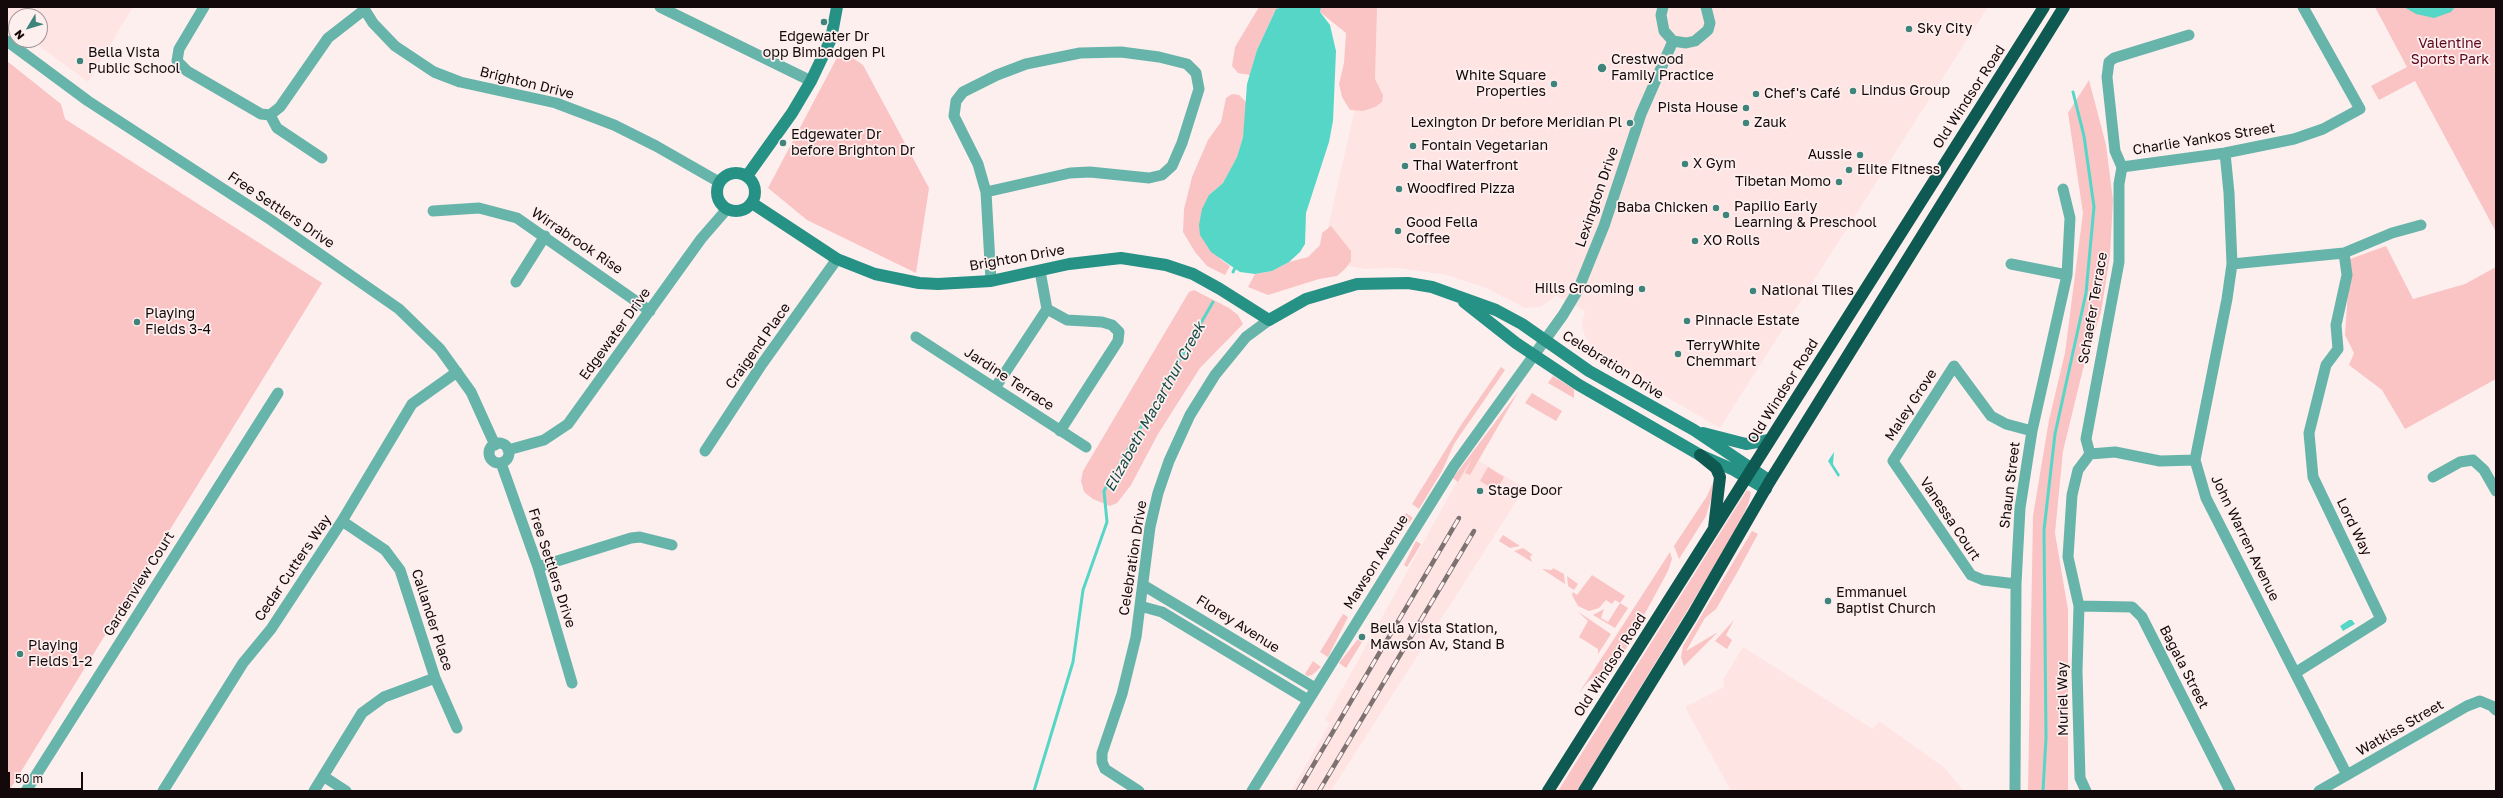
<!DOCTYPE html>
<html>
<head>
<meta charset="utf-8">
<style>
  body { margin:0 }
  #map { position:relative; width:2503px; height:798px; overflow:hidden; background:#feefef; font-family:"Golos Text",sans-serif }
  canvas { display:block }
  .frame { position:absolute; inset:0; border:8px solid #14090a; pointer-events:none }
  .north { position:absolute; left:8px; top:8px; width:40px; height:40px; box-sizing:border-box; background:#feefef; border:1px solid #a09393; border-radius:50%; rotate:232deg; font-size:11px; font-weight:700; line-height:16px; text-align:center; color:#14090a }
  .north::after { content:''; display:block; margin:auto; width:14px; height:18px; background:#3e847b; clip-path:polygon(50% 0,100% 100%,50% 72%,0 100%) }
  .scale { position:absolute; left:8px; top:772px; width:75px; height:18px; box-sizing:border-box; border:2px solid #14090a; border-top:0; padding-left:5px; font-size:12px; line-height:14px; white-space:nowrap; color:#14090a; -webkit-text-stroke:3px #feefef; paint-order:stroke }
</style>
</head>
<body>
<div id="map">
<canvas width="2503" height="798"></canvas>
<div class="frame"></div>
<div class="north">N</div>
<div class="scale">50 m</div>
</div>
<script>
const g = document.querySelector('canvas').getContext('2d');
g.lineJoin = 'round';
function fill(path, color) {
  g.fillStyle = color;
  g.fill(path, 'evenodd');
}
function toPath(rows) {
  const path = new Path2D();
  for (const r of rows) {
    if (r.length === 3) {
      path.moveTo(r[0] + r[2], r[1]);
      path.arc(r[0], r[1], r[2], 0, 2 * Math.PI);
      continue;
    }
    path.moveTo(r[0], r[1]);
    for (let i = 2; i < r.length; i += 2) path.lineTo(r[i], r[i + 1]);
  }
  return path;
}
function trace(path, color, width, dash) {
  g.strokeStyle = color;
  g.lineWidth = width;
  g.lineCap = dash ? 'butt' : 'round';
  g.setLineDash(dash || []);
  g.stroke(path);
}
function drawText(font, color, halo, rows, align = 'center') {
  g.font = font + ' "Golos Text",sans-serif';
  g.lineWidth = 3.5;
  g.setLineDash([]);
  g.textBaseline = 'middle';
  g.strokeStyle = halo;
  g.fillStyle = color;
  for (const [text, x, y, turn = 0] of rows) {
    g.save();
    g.translate(x, y);
    g.rotate((+turn || 0) * Math.PI / 180);
    g.textAlign = isNaN(turn) ? turn : align;
    if (halo) g.strokeText(text, 0, 0);
    g.fillText(text, 0, 0);
    g.restore();
  }
}
const built = toPath([
  [7,7,133,7,88,82,31,40,40,40,40,16,16,16,16,28,7,22],
  [1370,7,1988,7,1720,428,1605,361,1591,347,1584,334,1582,323,1585,311,1556,296,1541,307,1525,308,1486,288,1447,275,1397,268,1365,269,1323,261,1328,227,1359,91],
  [1471,456,1525,488,1331,791,1291,791,1330,723,1325,720],
  [1743,647,1873,729,1879,721,1945,768,1964,791,1731,791,1685,707,1724,687,1723,680]
]);
const green = toPath([
  [1259,7,1283,7,1276,9,1257,50,1250,75,1238,73,1232,66,1235,47],
  [1321,7,1377,7,1375,79,1383,95,1382,102,1375,107,1363,111,1350,110,1342,97,1339,84,1344,63,1346,33,1320,12],
  [2375,7,2496,7,2496,232,2415,81,2379,100,2371,86,2407,67],
  [841,50,863,65,929,188,916,273,807,220,768,188],
  [7,61,61,104,65,119,322,283,9,791,7,791],
  [2089,80,2106,145,2113,200,2110,255,2101,312,2083,369,2063,451,2055,533,2068,610,2068,791,2028,791,2033,516,2049,420,2065,353,2083,213,2068,113],
  [1232,94,1239,95,1247,103,1243,137,1237,157,1223,183,1209,195,1220,259,1230,266,1225,275,1207,266,1195,252,1183,232,1184,209,1192,177,1208,140,1221,122,1226,98],
  [1331,226,1351,251,1351,261,1345,269,1337,276,1319,279,1268,295,1248,287,1255,274,1272,271,1289,262,1308,257,1320,245,1322,233],
  [2386,246,2413,299,2465,284,2496,267,2496,379,2405,429,2382,390,2349,365,2354,353,2345,335,2350,259],
  [1194,290,1229,308,1238,315,1243,324,1200,368,1158,434,1131,485,1117,503,1110,506,1093,499,1084,492,1081,481,1083,471,1189,292],
  [1501,367,1505,370,1454,444,1442,471,1419,509,1412,504,1461,425],
  [1553,376,1574,389,1574,398,1548,383],
  [1518,392,1470,475,1465,473,1472,458,1458,482,1453,478],
  [1532,393,1562,411,1556,421,1525,403],
  [1488,467,1504,477,1496,491,1480,481],
  [1714,480,1715,487,1706,516,1679,559,1674,546,1707,496],
  [1747,490,1751,492,1749,502,1737,529,1577,791,1558,791],
  [1406,513,1413,518,1399,533,1395,531],
  [1752,531,1758,534,1738,571,1716,609,1705,618,1686,651,1718,632,1684,666,1681,657,1683,646],
  [1503,535,1520,546,1510,548,1499,541],
  [1416,541,1421,544,1407,567,1404,565],
  [1523,548,1533,555,1530,556,1532,562,1514,551],
  [1670,552,1672,559,1668,571,1617,665,1607,667,1588,682,1579,693],
  [1553,568,1564,574,1565,584,1542,569,1552,570],
  [1592,575,1625,596,1620,603,1628,608,1615,628,1593,615,1604,609,1601,618,1608,622,1620,603,1615,600,1612,604,1606,600,1599,608,1589,611,1578,606,1572,595,1573,592,1577,595],
  [1567,576,1578,584,1574,590,1568,586],
  [1577,611,1611,634,1598,654,1598,649,1579,637,1588,621],
  [1343,614,1348,617,1328,657,1320,652],
  [1734,620,1726,635,1732,640,1727,649,1715,641],
  [1358,639,1362,642,1346,668,1339,663],
  [1313,661,1321,667,1312,675,1307,676,1305,674]
]);
const water = toPath([
  [1283,7,1321,7,1320,12,1330,25,1336,51,1333,121,1329,142,1306,213,1305,244,1300,252,1289,262,1272,271,1255,274,1240,272,1211,252,1200,235,1199,225,1202,209,1209,195,1223,183,1237,157,1243,137,1247,84,1257,50,1276,9],
  [2404,7,2455,7,2451,12,2434,18,2416,14],
  [1834,452,1833,464,1840,475,1838,477,1828,461],
  [2349,620,2352,620,2355,624,2343,631,2340,626]
]);
const stream = toPath([
  [1233,272,1236,266],
  [1034,791,1073,662,1083,590,1107,522,1104,491,1213,302],
  [2043,791,2046,738,2044,530,2055,434,2086,293,2094,207,2084,136,2073,92]
]);
const street = toPath([
  [204,7,179,49,177,61,187,71,261,114,270,115,280,107,328,38,364,10],
  [363,7,373,23,395,46,434,72,460,82,556,103,614,125,656,146,719,182],
  [660,7,811,81],
  [1663,7,1661,15,1664,31,1673,41,1686,43,1695,41,1708,30,1710,23,1706,7],
  [7,41,88,101,271,220,399,309,440,349,471,392,495,445],
  [270,115,277,128,322,158],
  [2225,153,2229,193,2232,264,2227,299,2195,460,2206,498,2347,775],
  [2122,167,2225,153,2294,139,2323,129,2360,109,2303,7],
  [2122,167,2115,151,2107,77,2109,62,2114,58,2189,35],
  [986,192,1070,173,1090,172,1149,178,1162,175,1172,166,1182,143,1199,89,1196,73,1187,64,1159,57,1121,52,1080,53,1026,64,997,75,963,92,956,101,954,116,978,164,986,192,991,281],
  [433,211,479,208,517,218,650,311],
  [2011,264,2067,275],
  [2232,264,2344,253,2392,233,2421,225],
  [516,282,545,236],
  [1047,309,1067,320,1102,322,1112,325,1119,332,1118,341,1060,431],
  [916,337,1086,447],
  [995,388,1047,309,1040,271],
  [499,453,10],
  [508,450,544,440,568,424,701,239,727,209],
  [705,451,762,364,837,259],
  [2090,454,2086,439,2119,262,2119,184,2122,167],
  [2090,454,2115,452,2160,461,2195,460],
  [501,463,538,567,572,683],
  [2433,477,2460,462,2473,460,2484,470,2496,491],
  [342,521,385,550,400,570,435,678,457,728],
  [538,567,631,538,640,537,672,545],
  [2016,584,1983,580,1971,575,1893,461,1954,366,1991,416,2006,424,2032,431],
  [1143,585,1315,688],
  [1140,606,1162,612,1308,700],
  [2079,606,2132,607,2142,617,2230,791],
  [2295,673,2381,619,2313,477,2309,433,2326,365,2338,349,2336,325,2347,275,2344,253],
  [323,776,346,791],
  [26,791,278,393],
  [163,791,243,663,271,629,342,521,412,404,457,372],
  [314,791,362,713,384,697,435,678],
  [1139,791,1105,769,1102,762,1102,753,1122,694,1136,637,1150,527,1158,493,1169,461,1190,415,1215,375,1246,337,1269,320],
  [1252,791,1454,466,1563,315,1578,290,1604,226,1641,114,1673,41],
  [2015,791,2016,584,2020,508,2032,431,2067,275,2070,218,2063,189],
  [2086,791,2080,778,2077,671,2079,606,2068,557,2072,495,2078,470,2090,454],
  [2319,791,2467,706,2480,701,2492,706,2496,710]
]);
const secondary = toPath([
  [736,192,19],
  [747,176,792,113,811,81,831,39,837,7],
  [752,203,837,259,875,274,919,283,938,284,991,281,1069,264,1121,258,1166,265,1193,274,1220,289,1269,320,1306,299,1357,284,1408,283,1432,287,1496,310,1522,324,1589,371,1694,430,1770,481],
  [1464,302,1516,343,1579,385,1700,455,1734,470,1766,489],
  [1703,433,1746,444,1769,440]
]);
const highway = toPath([
  [1700,455,1716,468,1720,477,1714,528],
  [1548,791,2044,7],
  [1584,791,1692,616,1770,481,2064,7]
]);
const rail = toPath([
  [1298,791,1459,518],
  [1319,791,1474,531]
]);
const markers = [
  [824,22,4,"#3e847b"],
  [1909,29,4,"#3e847b"],
  [80,61,4,"#3e847b"],
  [1602,68,5,"#3e847b"],
  [1554,84,4,"#3e847b"],
  [1853,91,4,"#3e847b"],
  [1756,94,4,"#3e847b"],
  [1746,108,4,"#3e847b"],
  [1630,123,4,"#3e847b"],
  [1746,123,4,"#3e847b"],
  [783,143,4,"#3e847b"],
  [1413,146,4,"#3e847b"],
  [1860,155,4,"#3e847b"],
  [1685,164,4,"#3e847b"],
  [1405,166,4,"#3e847b"],
  [1849,170,4,"#3e847b"],
  [1839,182,4,"#3e847b"],
  [1399,189,4,"#3e847b"],
  [1716,208,4,"#3e847b"],
  [1726,215,4,"#3e847b"],
  [1398,231,4,"#3e847b"],
  [1695,241,4,"#3e847b"],
  [1642,289,4,"#3e847b"],
  [1753,291,4,"#3e847b"],
  [1687,321,4,"#3e847b"],
  [137,322,4,"#3e847b"],
  [1678,354,4,"#3e847b"],
  [1480,491,4,"#3e847b"],
  [1828,601,4,"#3e847b"],
  [1362,637,4,"#3e847b"],
  [20,654,4,"#3e847b"]
];
const poiNames = [
  ["Sky City",1917,29],
  ["Edgewater Dr",824,37,"center"],
  ["opp Bimbadgen Pl",824,53,"center"],
  ["Bella Vista",88,53],
  ["Public School",88,69],
  ["Crestwood",1611,60],
  ["Family Practice",1611,76],
  ["White Square",1546,76,"right"],
  ["Properties",1546,92,"right"],
  ["Lindus Group",1861,91],
  ["Chef's Café",1764,94],
  ["Pista House",1738,108,"right"],
  ["Lexington Dr before Meridian Pl",1622,123,"right"],
  ["Zauk",1754,123],
  ["Edgewater Dr",791,135],
  ["before Brighton Dr",791,151],
  ["Fontain Vegetarian",1421,146],
  ["Aussie",1852,155,"right"],
  ["X Gym",1693,164],
  ["Thai Waterfront",1413,166],
  ["Elite Fitness",1857,170],
  ["Tibetan Momo",1831,182,"right"],
  ["Woodfired Pizza",1407,189],
  ["Papilio Early",1734,207],
  ["Learning & Preschool",1734,223],
  ["Baba Chicken",1708,208,"right"],
  ["Good Fella",1406,223],
  ["Coffee",1406,239],
  ["XO Rolls",1703,241],
  ["Hills Grooming",1634,289,"right"],
  ["National Tiles",1761,291],
  ["Playing",145,314],
  ["Fields 3-4",145,330],
  ["Pinnacle Estate",1695,321],
  ["TerryWhite",1686,346],
  ["Chemmart",1686,362],
  ["Stage Door",1488,491],
  ["Emmanuel",1836,593],
  ["Baptist Church",1836,609],
  ["Bella Vista Station,",1370,629],
  ["Mawson Av, Stand B",1370,645],
  ["Playing",28,646],
  ["Fields 1-2",28,662]
];
const parkNames = [
  ["Valentine",2450,44],
  ["Sports Park",2450,60]
];
const streetNames = [
  ["Brighton Drive",527,83,14],
  ["Old Windsor Road",1969,97,-57],
  ["Charlie Yankos Street",2204,139,-9],
  ["Lexington Drive",1597,197,-71],
  ["Free Settlers Drive",281,210,34],
  ["Wirrabrook Rise",577,241,34],
  ["Brighton Drive",1017,258,-10],
  ["Schaefer Terrace",2093,308,-80],
  ["Edgewater Drive",615,334,-54],
  ["Craigend Place",758,346,-55],
  ["Celebration Drive",1613,365,32],
  ["Jardine Terrace",1009,379,33],
  ["Old Windsor Road",1783,391,-58],
  ["Maley Grove",1911,405,-57],
  ["Shaun Street",2010,485,-83],
  ["Vanessa Court",1950,519,56],
  ["Lord Way",2354,527,64],
  ["John Warren Avenue",2245,538,64],
  ["Celebration Drive",1133,558,-81],
  ["Mawson Avenue",1376,562,-58],
  ["Cedar Cutters Way",293,568,-56],
  ["Free Settlers Drive",552,568,72],
  ["Gardenview Court",139,584,-58],
  ["Callander Place",432,620,72],
  ["Florey Avenue",1238,624,32],
  ["Old Windsor Road",1610,665,-57],
  ["Bagala Street",2184,667,63],
  ["Muriel Way",2063,699,-91],
  ["Watkiss Street",2400,728,-30]
];
const waterNames = [
  ["Elizabeth Macarthur Creek",1155,407,-61]
];
fill(built, '#ffe4e4');
fill(green, '#fac3c4');
fill(water, '#56d6c7');
trace(stream, '#56d6c7', 3);
trace(street, '#67b5aa', 11);
trace(secondary, '#269185', 12);
trace(highway, '#0e5a52', 12);
trace(rail, '#7e7171', 4.5);
trace(rail, '#feefef', 3, [9]);
for (const [x, y, r, color] of markers) {
  const dot = new Path2D();
  dot.arc(x, y, r, 0, 2 * Math.PI);
  g.fillStyle = color;
  g.fill(dot);
  trace(dot, '#feefef', 1.5);
}
drawText('14px', '#14090a', '#feefef', poiNames, 'left');
drawText('14px', '#5d061a', '#feefef', parkNames);
drawText('14px', '#14090a', '#feefef', streetNames);
drawText('italic 15px', '#124b44', '#feefef', waterNames);
</script>
</body>
</html>
